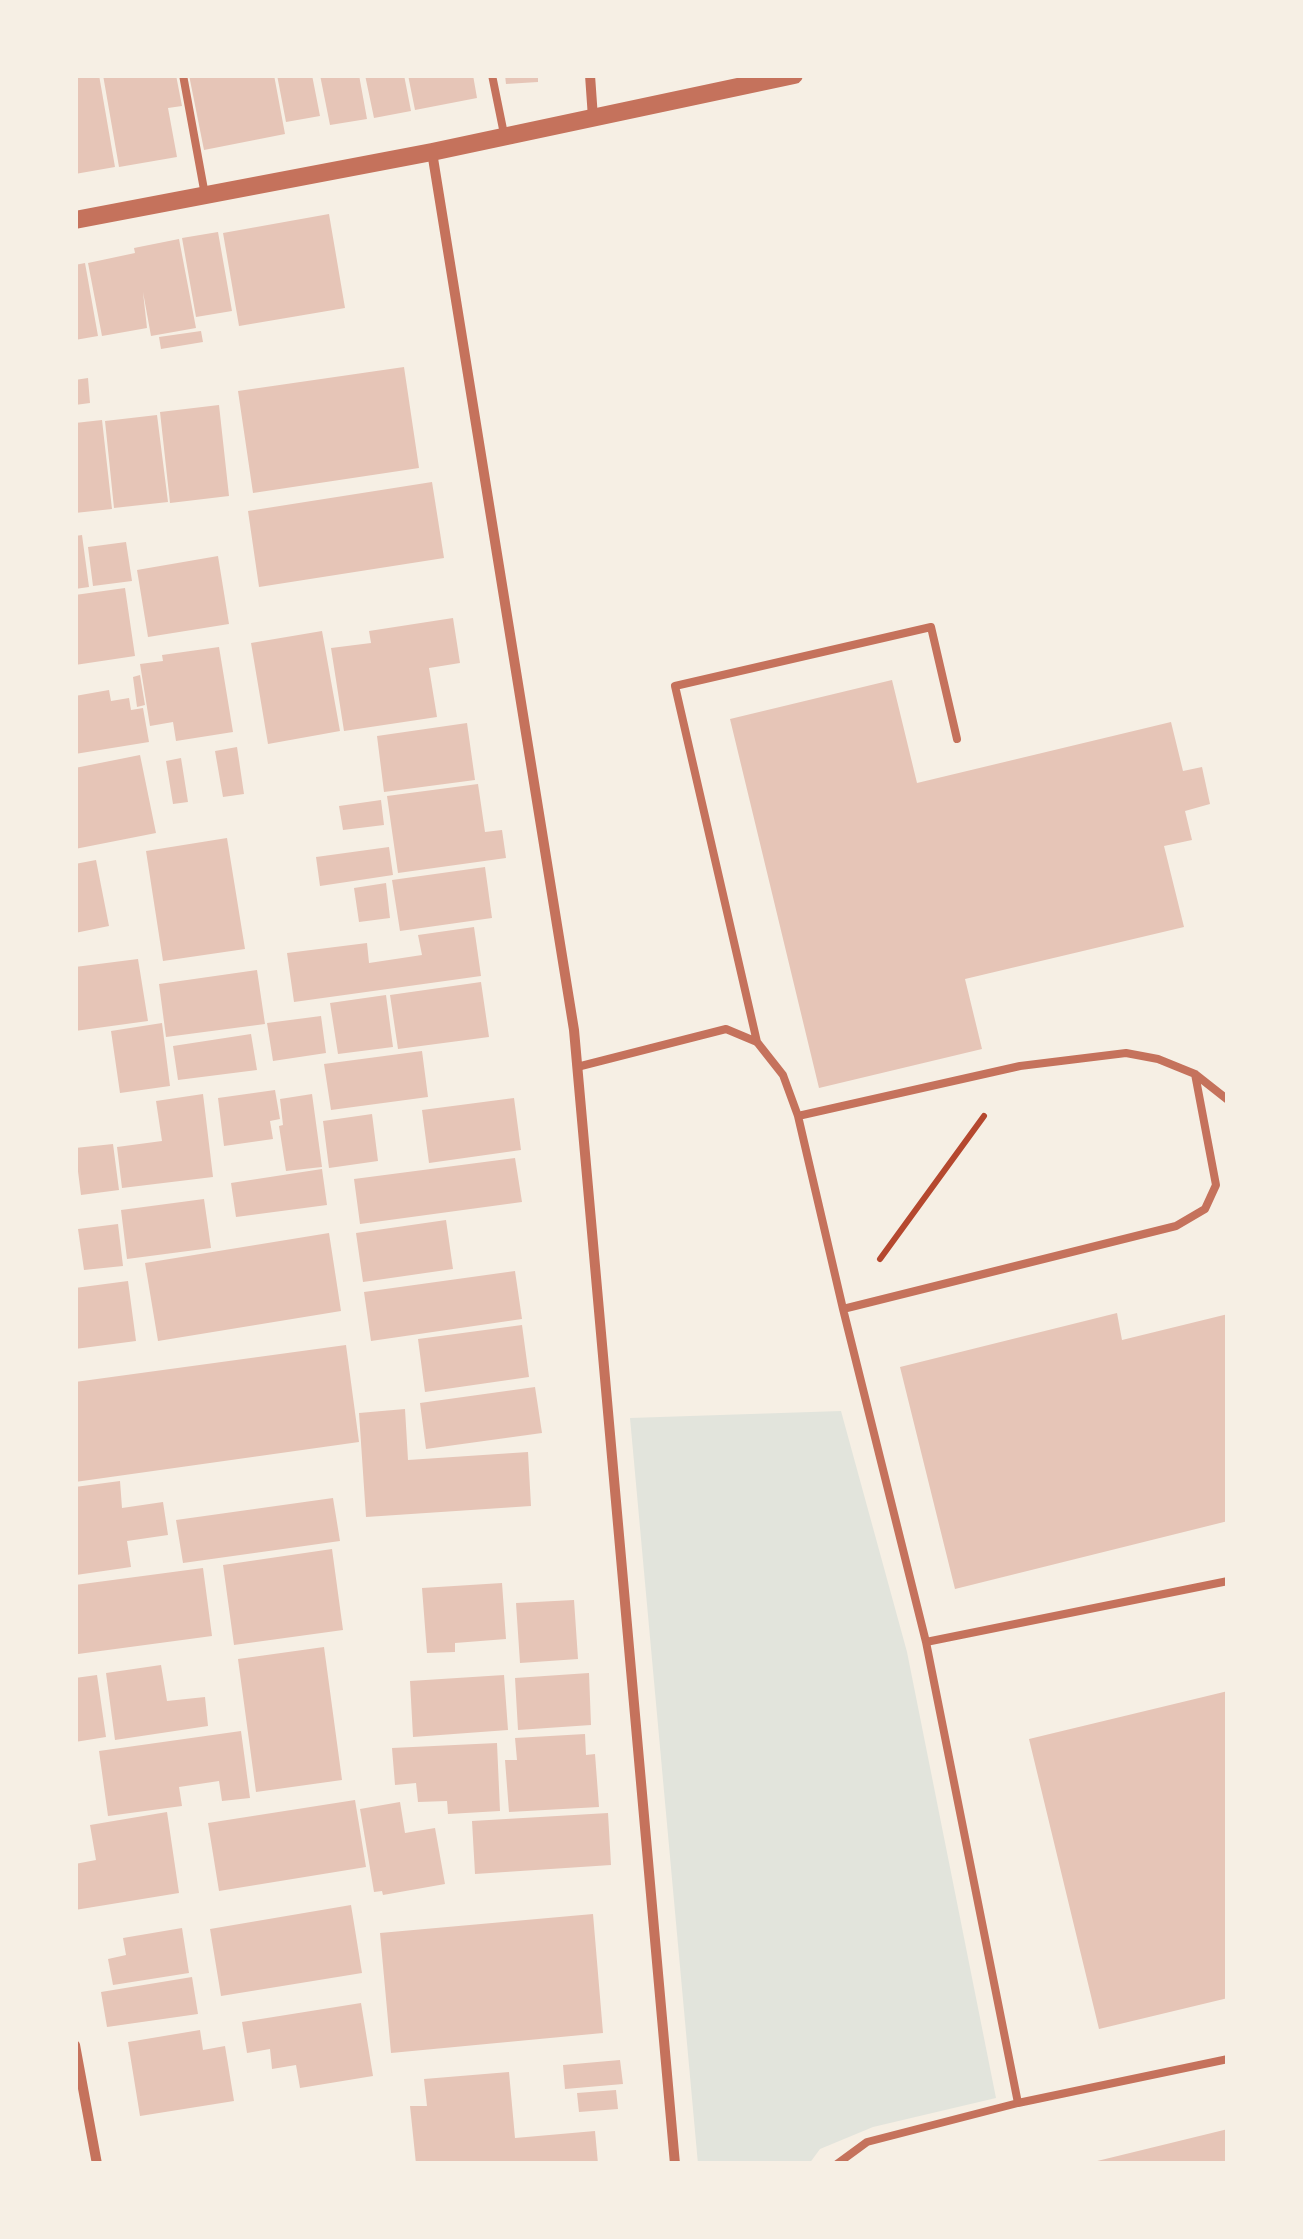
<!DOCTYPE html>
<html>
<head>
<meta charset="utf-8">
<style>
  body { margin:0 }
  #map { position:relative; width:1303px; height:2239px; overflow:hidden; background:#f6efe4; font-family:"Varela Round",sans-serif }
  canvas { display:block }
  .frame { position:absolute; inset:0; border:78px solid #f6efe4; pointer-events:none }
</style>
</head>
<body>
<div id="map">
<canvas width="1303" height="2239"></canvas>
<div class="frame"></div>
</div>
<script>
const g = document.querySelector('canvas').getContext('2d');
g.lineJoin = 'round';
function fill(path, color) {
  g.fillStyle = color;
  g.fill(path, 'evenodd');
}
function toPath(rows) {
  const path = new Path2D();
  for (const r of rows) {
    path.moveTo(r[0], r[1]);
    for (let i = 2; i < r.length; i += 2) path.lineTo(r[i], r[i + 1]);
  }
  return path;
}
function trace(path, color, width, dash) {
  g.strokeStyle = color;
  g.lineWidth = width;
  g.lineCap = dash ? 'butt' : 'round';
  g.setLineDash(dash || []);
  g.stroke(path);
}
const green = toPath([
  [841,1411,907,1652,996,2098,873,2127,820,2149,809,2164,698,2164,630,1418]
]);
const building = toPath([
  [75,75,99,75,115,167,75,174],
  [103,75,176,75,182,106,168,108,177,157,119,167],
  [189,75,274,75,285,134,204,150],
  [277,75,312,75,320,116,286,122],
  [320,75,359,75,367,119,330,125],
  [365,75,404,75,411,111,374,118],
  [408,75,473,75,477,98,415,110],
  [505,75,538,75,538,82,506,84],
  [329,214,345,308,239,326,223,233],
  [218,232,232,311,196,317,182,238],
  [179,239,196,328,151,336,143,292,147,328,102,336,88,263,135,253,134,248],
  [85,263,98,336,75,340,75,265],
  [201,331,203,342,161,349,159,337],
  [404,367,419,468,253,493,238,391],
  [88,378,90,403,75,405,75,380],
  [219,405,229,496,170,503,160,412],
  [157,415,168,502,114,508,105,421],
  [102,420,112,509,75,513,75,423],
  [432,482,444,558,259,587,248,511],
  [82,535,89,587,75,589,75,536],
  [126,542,132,581,93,586,88,547],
  [218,556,229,624,148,637,137,570],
  [125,588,135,656,75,665,75,595],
  [453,618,460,663,429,668,437,717,344,731,331,648,371,643,369,631],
  [322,631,340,731,268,744,251,643],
  [219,647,233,732,176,741,173,722,150,726,140,664,163,661,162,655],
  [140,675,145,705,137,707,133,677],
  [892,680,917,783,1171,722,1183,771,1202,767,1210,804,1185,811,1192,840,1164,846,1184,927,965,979,982,1049,819,1088,730,719],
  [109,690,111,701,129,698,131,710,143,708,149,742,75,754,75,696],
  [467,723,475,780,384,792,377,736],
  [237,747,244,794,223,797,215,751],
  [140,755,156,833,75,849,75,768],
  [181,758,188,802,173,804,166,761],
  [478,784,485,832,502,830,506,858,398,873,387,796],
  [381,800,384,825,343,830,339,806],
  [227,838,245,949,163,961,146,851],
  [389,847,393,875,320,886,316,857],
  [96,860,109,926,75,933,75,864],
  [485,867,492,918,400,931,392,880],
  [386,883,390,918,359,922,354,888],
  [474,927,481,976,294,1002,287,953,367,943,369,963,422,955,418,935],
  [138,959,148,1021,75,1031,75,967],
  [257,970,265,1024,166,1037,159,984],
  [481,982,489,1037,398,1049,390,995],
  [386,995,393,1047,338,1054,330,1003],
  [321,1016,326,1053,273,1061,267,1023],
  [162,1023,170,1086,120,1093,111,1031],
  [251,1034,257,1070,178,1080,173,1046],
  [422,1051,428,1097,331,1110,324,1064],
  [275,1090,280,1119,270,1121,273,1139,224,1146,218,1098],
  [203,1094,213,1177,122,1188,117,1147,162,1141,156,1101],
  [312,1094,322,1167,286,1171,279,1126,283,1125,280,1099],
  [514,1098,521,1150,429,1163,422,1110],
  [372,1114,378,1161,329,1168,323,1121],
  [113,1144,119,1190,81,1195,75,1148],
  [515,1158,522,1202,360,1224,354,1179],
  [322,1169,327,1205,236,1217,231,1183],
  [204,1199,211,1248,127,1259,121,1210],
  [446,1220,453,1269,363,1282,356,1233],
  [118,1224,123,1266,84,1270,78,1229],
  [329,1233,341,1311,158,1341,145,1263],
  [515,1271,522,1319,371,1341,364,1292],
  [128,1281,136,1341,75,1349,75,1288],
  [1117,1313,1122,1340,1228,1314,1228,1521,955,1589,900,1367],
  [522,1325,529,1377,425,1392,418,1339],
  [346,1345,359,1442,75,1482,75,1382],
  [535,1387,542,1433,426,1449,420,1403],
  [405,1409,408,1460,528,1452,531,1506,366,1517,359,1413],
  [120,1481,122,1508,163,1502,168,1535,127,1541,131,1567,76,1575,75,1487],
  [333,1498,340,1541,183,1563,176,1520],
  [332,1549,343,1630,234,1645,223,1565],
  [203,1568,212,1636,78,1654,75,1634,75,1585],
  [502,1583,506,1639,455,1643,455,1652,427,1653,422,1588],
  [574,1600,578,1659,520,1663,516,1603],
  [324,1647,342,1780,256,1792,238,1659],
  [161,1665,167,1701,205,1697,208,1726,115,1740,106,1673],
  [589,1673,591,1725,518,1730,515,1678],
  [97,1675,106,1737,75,1742,75,1678],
  [504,1675,508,1730,413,1737,410,1681],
  [1228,1691,1228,1998,1099,2029,1029,1739],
  [241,1731,250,1798,222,1801,219,1781,179,1787,182,1806,108,1816,99,1751],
  [585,1734,586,1755,595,1754,599,1807,509,1812,505,1760,517,1760,515,1738],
  [497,1743,500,1811,448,1814,447,1801,418,1802,416,1783,395,1785,392,1748],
  [355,1800,366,1867,219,1891,208,1823],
  [400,1802,405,1833,435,1828,445,1884,383,1895,382,1891,374,1892,360,1809],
  [167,1812,179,1893,75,1910,75,1864,96,1860,90,1825],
  [608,1813,611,1865,475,1874,472,1821],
  [351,1905,362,1973,221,1996,210,1929],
  [593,1914,603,2033,391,2053,380,1933],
  [182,1928,189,1973,113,1985,108,1959,126,1955,123,1938],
  [192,1977,198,2014,107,2027,101,1992],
  [361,2003,373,2076,300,2088,296,2065,272,2069,270,2049,247,2053,242,2022],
  [200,2030,203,2050,225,2046,234,2101,140,2116,128,2042],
  [620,2060,623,2084,565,2089,563,2065],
  [509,2072,515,2138,595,2131,598,2164,416,2164,410,2106,427,2106,424,2079],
  [616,2090,618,2109,579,2112,577,2093],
  [1228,2129,1228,2164,1089,2164,1089,2163]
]);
const path = toPath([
  [880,1259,984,1116]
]);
const service = toPath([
  [183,75,205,195],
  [492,75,504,134],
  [757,1042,675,686,931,627,957,739],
  [577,1067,726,1029,757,1042,783,1075,798,1116,843,1309,926,1642,1228,1581],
  [798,1116,1020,1066,1126,1053,1158,1059,1195,1074,1228,1100],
  [843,1309,1176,1226,1205,1209,1216,1185,1195,1074],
  [926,1642,1018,2103],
  [837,2164,867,2142,1018,2103,1228,2059]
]);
const minor = toPath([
  [590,75,593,118],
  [432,152,574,1030,675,2164],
  [75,2045,97,2164]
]);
const tertiary = toPath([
  [75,220,432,152,794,75]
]);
fill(green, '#e2e4dc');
fill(building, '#e6c5b7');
trace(path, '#b5482f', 6);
trace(service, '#c5725c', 8);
trace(minor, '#c5725c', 10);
trace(tertiary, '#c5725c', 18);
</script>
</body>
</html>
